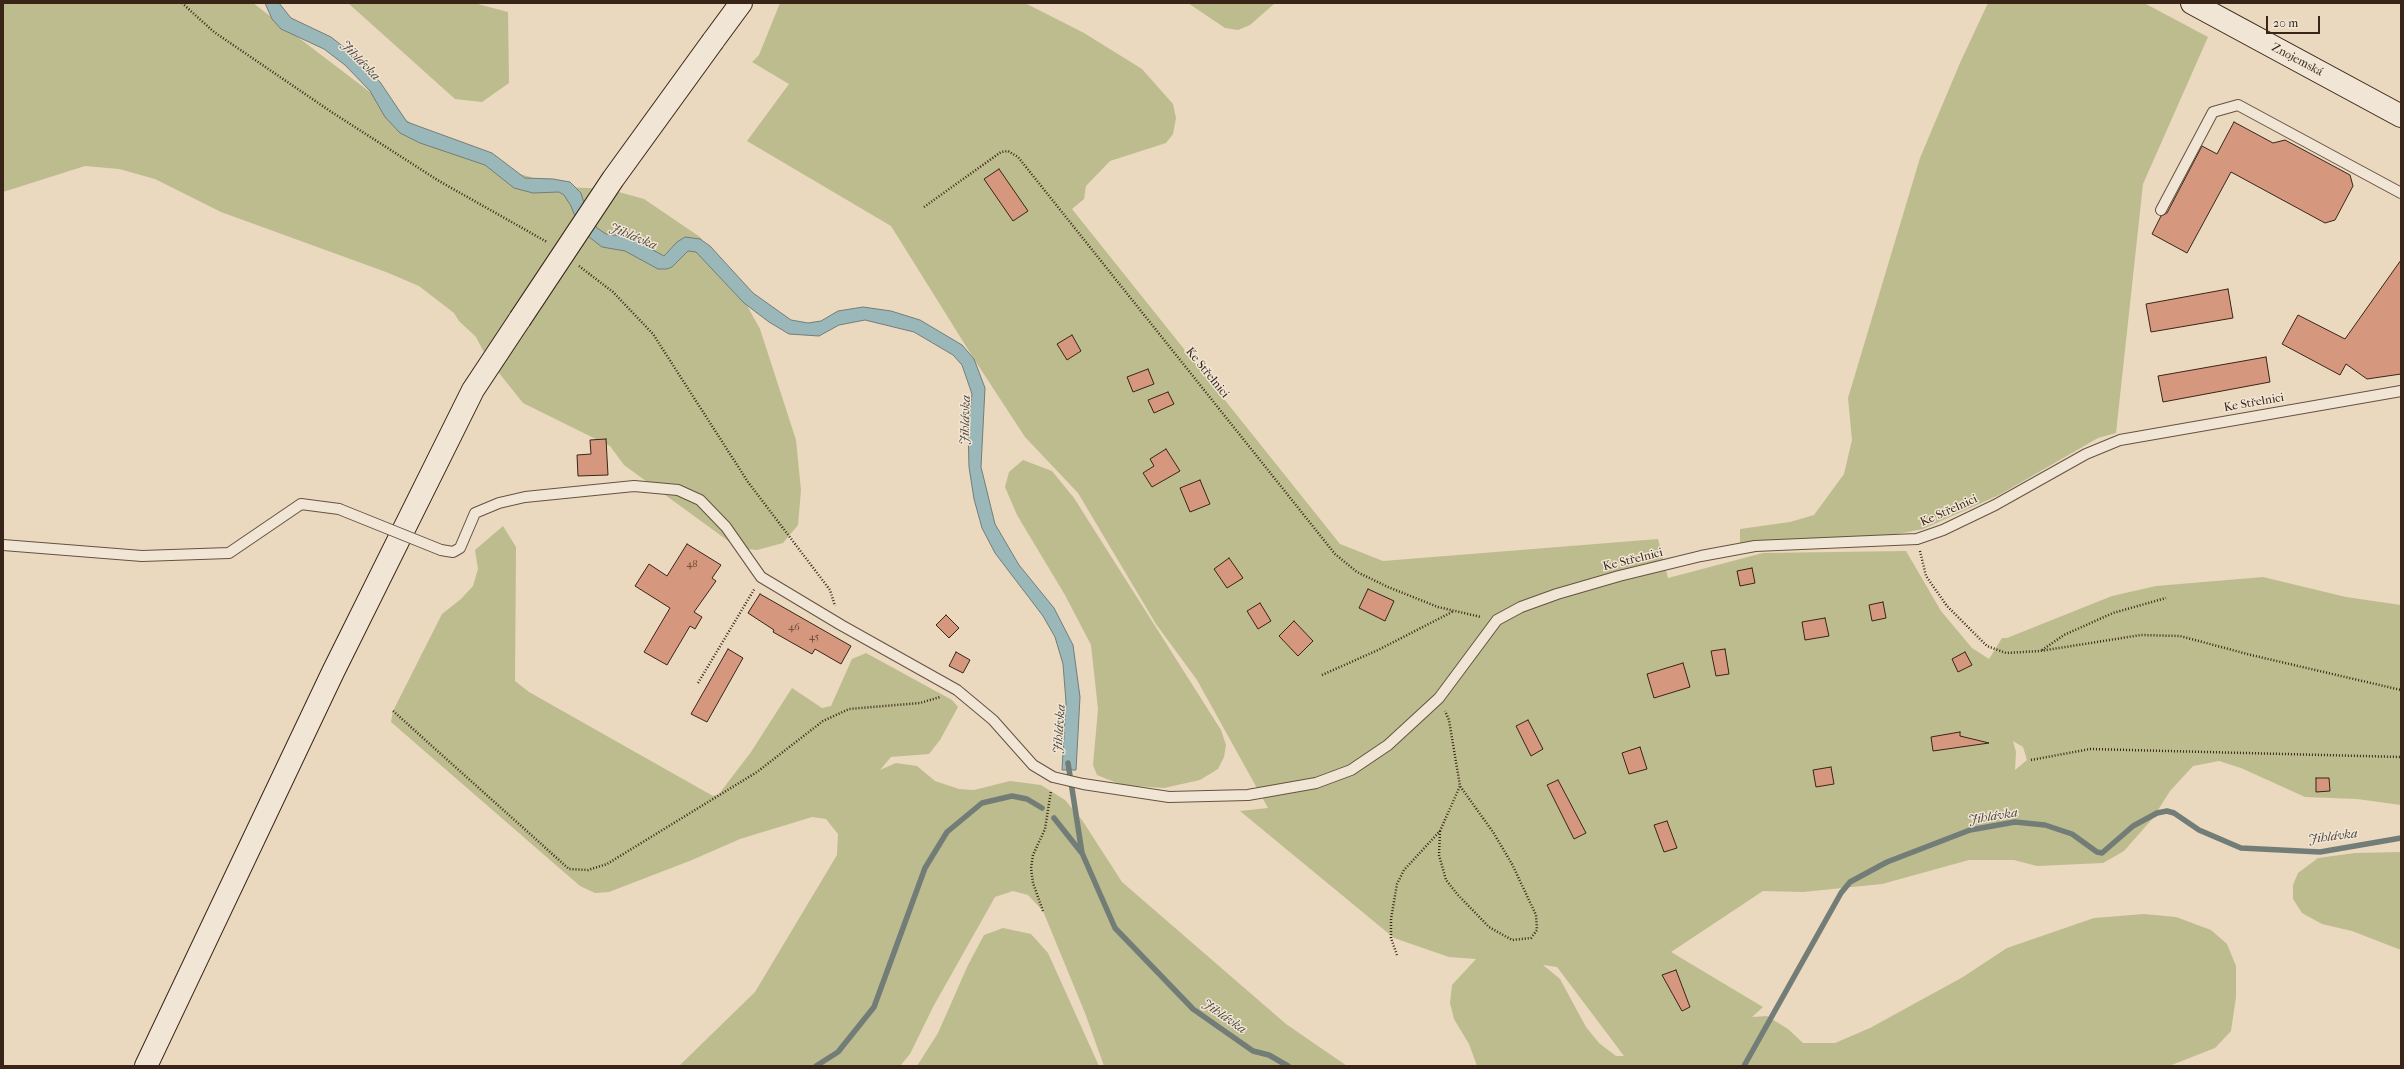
<!DOCTYPE html>
<html>
<head>
<meta charset="utf-8">
<style>
  body { margin:0 }
  #map { position:relative; width:2404px; height:1069px; overflow:hidden; background:#ead8bf; font-family:"IM FELL French Canon",serif }
  canvas { display:block }
  .frame { position:absolute; inset:0; border:4px solid #392517; pointer-events:none }
  .scale { position:absolute; left:2266px; top:16px; width:54px; height:18px; box-sizing:border-box; border:2px solid #392517; border-top:0; padding-left:5px; font-size:12px; line-height:14px; white-space:nowrap; color:#392517; -webkit-text-stroke:3px #f1e6d5; paint-order:stroke }
</style>
</head>
<body>
<div id="map">
<canvas width="2404" height="1069"></canvas>
<div class="frame"></div>
<div class="scale">20 m</div>
</div>
<script>
const g = document.querySelector('canvas').getContext('2d');
g.lineJoin = 'round';
function fill(path, color) {
  g.fillStyle = color;
  g.fill(path, 'evenodd');
}
function toPath(rows) {
  const path = new Path2D();
  for (const r of rows) {
    path.moveTo(r[0], r[1]);
    for (let i = 2; i < r.length; i += 2) path.lineTo(r[i], r[i + 1]);
  }
  return path;
}
function trace(path, color, width, dash) {
  g.strokeStyle = color;
  g.lineWidth = width;
  g.lineCap = dash ? 'butt' : 'round';
  g.setLineDash(dash || []);
  g.stroke(path);
}
function drawText(font, color, halo, rows, align = 'center') {
  g.font = font + ' "IM FELL French Canon",serif';
  g.lineWidth = 3;
  g.setLineDash([]);
  g.textBaseline = 'middle';
  g.strokeStyle = halo;
  g.fillStyle = color;
  for (const [text, x, y, turn = 0] of rows) {
    g.save();
    g.translate(x, y);
    g.rotate((+turn || 0) * Math.PI / 180);
    g.textAlign = isNaN(turn) ? turn : align;
    if (halo) g.strokeText(text, 0, 0);
    g.fillText(text, 0, 0);
    g.restore();
  }
}
const green = toPath([
  [3,3,253,3,425,134,471,160,565,187,608,189,644,199,700,237,735,284,760,329,796,440,801,490,798,525,783,543,757,550,738,548,624,465,610,446,523,403,487,358,476,337,459,321,454,313,419,286,386,272,221,212,155,179,119,169,85,166,3,192],
  [348,3,474,3,508,12,509,83,482,102,455,99],
  [780,3,1025,3,1084,33,1142,69,1173,104,1176,118,1173,134,1166,143,1110,161,1086,186,1084,199,1072,209,1340,544,1383,561,1658,539,1668,578,1763,553,1906,551,1941,611,1972,648,1989,659,2002,638,2007,638,2112,596,2156,586,2263,577,2346,597,2401,605,2401,805,2357,799,2305,797,2241,768,2219,761,2193,766,2170,791,2153,818,2124,851,2103,863,2037,866,2014,860,1969,860,1882,884,1803,892,1763,891,1671,952,1763,1007,1752,1017,1767,1016,1788,1029,1803,1043,1835,1043,1870,1028,1963,977,2007,948,2094,918,2144,914,2176,917,2211,930,2227,944,2236,966,2236,997,2231,1031,2215,1048,2169,1066,1477,1066,1469,1044,1454,1019,1450,1003,1452,985,1476,959,1449,957,1394,938,1240,811,1268,808,1197,680,1156,624,1078,493,1025,437,974,359,891,226,747,141,789,84,752,62,759,55],
  [2013,741,2023,747,2027,760,2015,770,2016,752],
  [1543,965,1557,967,1624,1056,1616,1056,1599,1043,1586,1027,1560,979],
  [1188,3,1275,3,1250,25,1238,30,1225,28],
  [1988,3,2144,3,2208,37,2143,184,2116,433,2098,438,1999,495,1923,529,1892,535,1740,543,1740,529,1790,522,1814,515,1844,474,1852,440,1848,398,1920,158,1960,63],
  [1023,460,1052,471,1074,498,1221,730,1226,745,1224,757,1218,769,1200,780,1164,788,1122,785,1097,775,1093,765,1098,709,1091,645,1065,595,1017,515,1005,487,1009,472],
  [503,526,516,547,515,681,529,692,713,796,719,794,751,752,792,688,822,708,831,706,852,659,866,653,952,700,958,707,940,740,929,754,891,757,880,770,896,763,917,766,935,781,959,789,974,790,1010,781,1041,785,1065,800,1082,820,1122,882,1286,1024,1347,1066,1104,1066,1085,1013,1043,911,1028,895,1013,891,995,897,933,1007,910,1054,900,1066,679,1066,755,992,837,855,838,834,826,819,812,817,740,839,692,860,609,892,595,893,580,886,391,722,393,711,442,614,461,599,473,586,478,569,475,550],
  [2401,852,2401,950,2352,931,2322,924,2302,913,2293,899,2293,885,2298,873,2318,858,2355,853],
  [1003,928,1031,934,1048,953,1099,1066,917,1066,938,1033,968,965,984,935]
]);
const water = toPath([
  [265,3,279,3,291,18,331,37,350,52,380,82,407,122,492,153,525,178,553,179,570,182,581,193,588,216,597,228,606,234,629,237,664,256,677,242,685,237,700,239,710,246,753,293,791,320,808,323,821,321,838,311,863,307,891,311,920,320,962,345,974,359,985,388,981,467,995,524,1019,565,1054,608,1073,645,1080,697,1076,770,1062,770,1066,702,1063,664,1055,637,1043,616,995,553,982,528,974,499,969,467,968,428,972,394,962,365,953,355,914,332,865,320,839,325,819,336,789,334,769,322,744,303,696,252,688,251,672,267,667,269,658,269,625,251,602,247,580,230,571,206,564,195,559,192,533,193,514,188,485,165,420,143,400,133,385,117,370,91,345,65,324,49,281,29,272,19,265,3]
]);
const stream = toPath([
  [1068,763,1082,853,1115,928,1193,1009,1253,1051,1269,1055,1288,1066],
  [1054,818,1081,852],
  [816,1066,838,1052,874,1007,925,868,947,832,982,803,1012,796,1027,799,1042,808],
  [1744,1066,1841,893,1850,882,1887,862,1970,830,2015,822,2045,825,2072,834,2097,852,2102,853,2133,826,2157,813,2167,811,2174,813,2199,830,2241,848,2320,852,2401,838]
]);
const building = toPath([
  [2234,122,2273,143,2285,140,2350,175,2353,186,2335,220,2325,223,2231,172,2187,253,2152,234,2161,216,2167,213,2202,146,2217,154,2234,122],
  [999,169,1028,211,1013,221,984,179,999,169],
  [2401,260,2401,374,2367,379,2346,364,2340,375,2282,344,2298,315,2345,339,2401,260],
  [2228,289,2233,318,2151,332,2146,304,2228,289],
  [1072,335,1081,351,1067,360,1057,344,1072,335],
  [2266,357,2270,382,2163,402,2158,376,2266,357],
  [1148,369,1154,384,1133,392,1127,377,1148,369],
  [1168,392,1174,404,1154,413,1148,400,1168,392],
  [606,439,608,475,578,476,577,455,591,454,590,440,606,439],
  [1166,449,1180,471,1152,487,1143,473,1154,466,1150,459,1166,449],
  [1200,480,1210,504,1190,512,1180,488,1200,480],
  [687,544,721,565,712,578,716,581,694,612,702,617,695,629,690,626,667,665,644,652,670,608,635,586,649,564,667,576,687,544],
  [1229,558,1243,578,1227,588,1214,569,1229,558],
  [1752,568,1755,583,1740,586,1737,571,1752,568],
  [1368,589,1394,601,1385,621,1359,608,1368,589],
  [760,594,851,646,841,664,815,649,812,654,773,632,774,630,748,613,760,594],
  [1883,602,1886,618,1872,621,1869,605,1883,602],
  [1260,603,1271,621,1258,629,1247,611,1260,603],
  [946,615,959,628,949,638,936,625,946,615],
  [1825,618,1829,636,1805,640,1802,622,1825,618],
  [1294,621,1313,641,1298,656,1279,636,1294,621],
  [728,649,743,658,707,722,691,714,728,649],
  [1725,649,1729,674,1716,676,1711,651,1725,649],
  [956,652,970,660,963,673,949,666,956,652],
  [1965,652,1972,665,1958,672,1952,659,1965,652],
  [1683,663,1690,687,1654,698,1647,674,1683,663],
  [1528,720,1543,749,1531,756,1516,726,1528,720],
  [1960,732,1960,736,1989,743,1933,751,1931,737,1960,732],
  [1640,747,1647,769,1629,774,1622,753,1640,747],
  [1831,767,1834,784,1816,787,1813,770,1831,767],
  [2316,778,2329,778,2330,791,2316,792,2316,778],
  [1558,780,1586,833,1574,839,1547,785,1558,780],
  [1667,821,1677,848,1664,852,1654,825,1667,821],
  [1676,970,1690,1007,1682,1011,1662,975,1676,970]
]);
const path = toPath([
  [182,3,214,32,333,113,439,181,547,242],
  [924,207,1001,152,1008,151,1018,157,1335,554,1357,572,1388,587,1438,607,1481,617],
  [579,266,613,292,653,334,748,482,830,590,835,606],
  [1920,551,1926,576,1947,606,1987,646,2006,653,2040,651,2141,635,2180,636,2251,655,2401,690],
  [2042,650,2064,635,2113,613,2166,598],
  [1322,675,1378,650,1454,611],
  [698,683,755,588],
  [393,711,569,869,588,870,607,864,757,772,823,721,849,709,920,703,940,697],
  [2031,760,2090,749,2401,757],
  [1440,831,1439,855,1446,880,1458,895,1489,927,1512,940,1531,938,1537,930,1536,915,1512,864,1493,832,1460,786,1449,720,1445,711],
  [1043,911,1033,883,1031,868,1033,855,1045,829,1051,791],
  [1397,955,1391,938,1391,919,1397,884,1404,870,1440,831,1460,786]
]);
const lane = toPath([
  [2161,210,2213,112,2238,105,2401,193],
  [3,545,142,556,229,553,301,504,339,509],
  [441,550,453,552,460,548,475,513,499,503,525,497,634,486,678,490,700,500,726,527,761,577,841,625,957,690,993,720,1033,765,1053,777,1083,784,1169,797,1248,795,1316,783,1351,770,1388,745,1439,698,1497,620,1521,607,1557,594,1619,576,1701,556,1755,546,1917,539,1943,530,1995,505,2086,454,2120,440,2401,391]
]);
const secondary = toPath([
  [2192,3,2401,116],
  [713,41,741,3],
  [146,1066,333,672,473,390,520,319]
]);
const laneBridge = toPath([
  [339,509,441,550]
]);
const secondaryBridge = toPath([
  [520,319,613,179,713,41]
]);
const numberNames = [
  ["48",692,565],
  ["46",794,628],
  ["45",814,638]
];
const streetNames = [
  ["Znojemská",2297,60,28],
  ["Ke Střelnici",1207,373,51],
  ["Ke Střelnici",2254,403,-10],
  ["Ke Střelnici",1949,511,-24],
  ["Ke Střelnici",1633,560,-14]
];
const waterNames = [
  ["Jihlávka",360,61,46],
  ["Jihlávka",633,237,23],
  ["Jihlávka",966,420,-88],
  ["Jihlávka",1060,729,-86],
  ["Jihlávka",1993,817,-9],
  ["Jihlávka",2333,837,-7],
  ["Jihlávka",1224,1017,35]
];
fill(green, '#bdbc8e');
fill(water, '#9ab8b9');
trace(water, '#737d78', 1);
trace(stream, '#737d78', 5.5);
fill(building, '#d5987e');
trace(building, '#392517', 1);
trace(lane, '#655241', 12);
trace(secondary, '#392517', 24);
trace(path, '#392517', 2.5, [1, 2]);
trace(lane, '#f1e6d5', 10);
trace(secondary, '#f1e6d5', 22);
trace(laneBridge, '#655241', 12, []);
trace(secondaryBridge, '#392517', 24, []);
trace(laneBridge, '#f1e6d5', 10);
trace(secondaryBridge, '#f1e6d5', 22);
drawText('10px', '#604231', null, numberNames);
drawText('12px', '#392517', '#f1e6d5', streetNames);
drawText('italic 13px', '#514a40', '#f1e6d5', waterNames);
</script>
</body>
</html>
